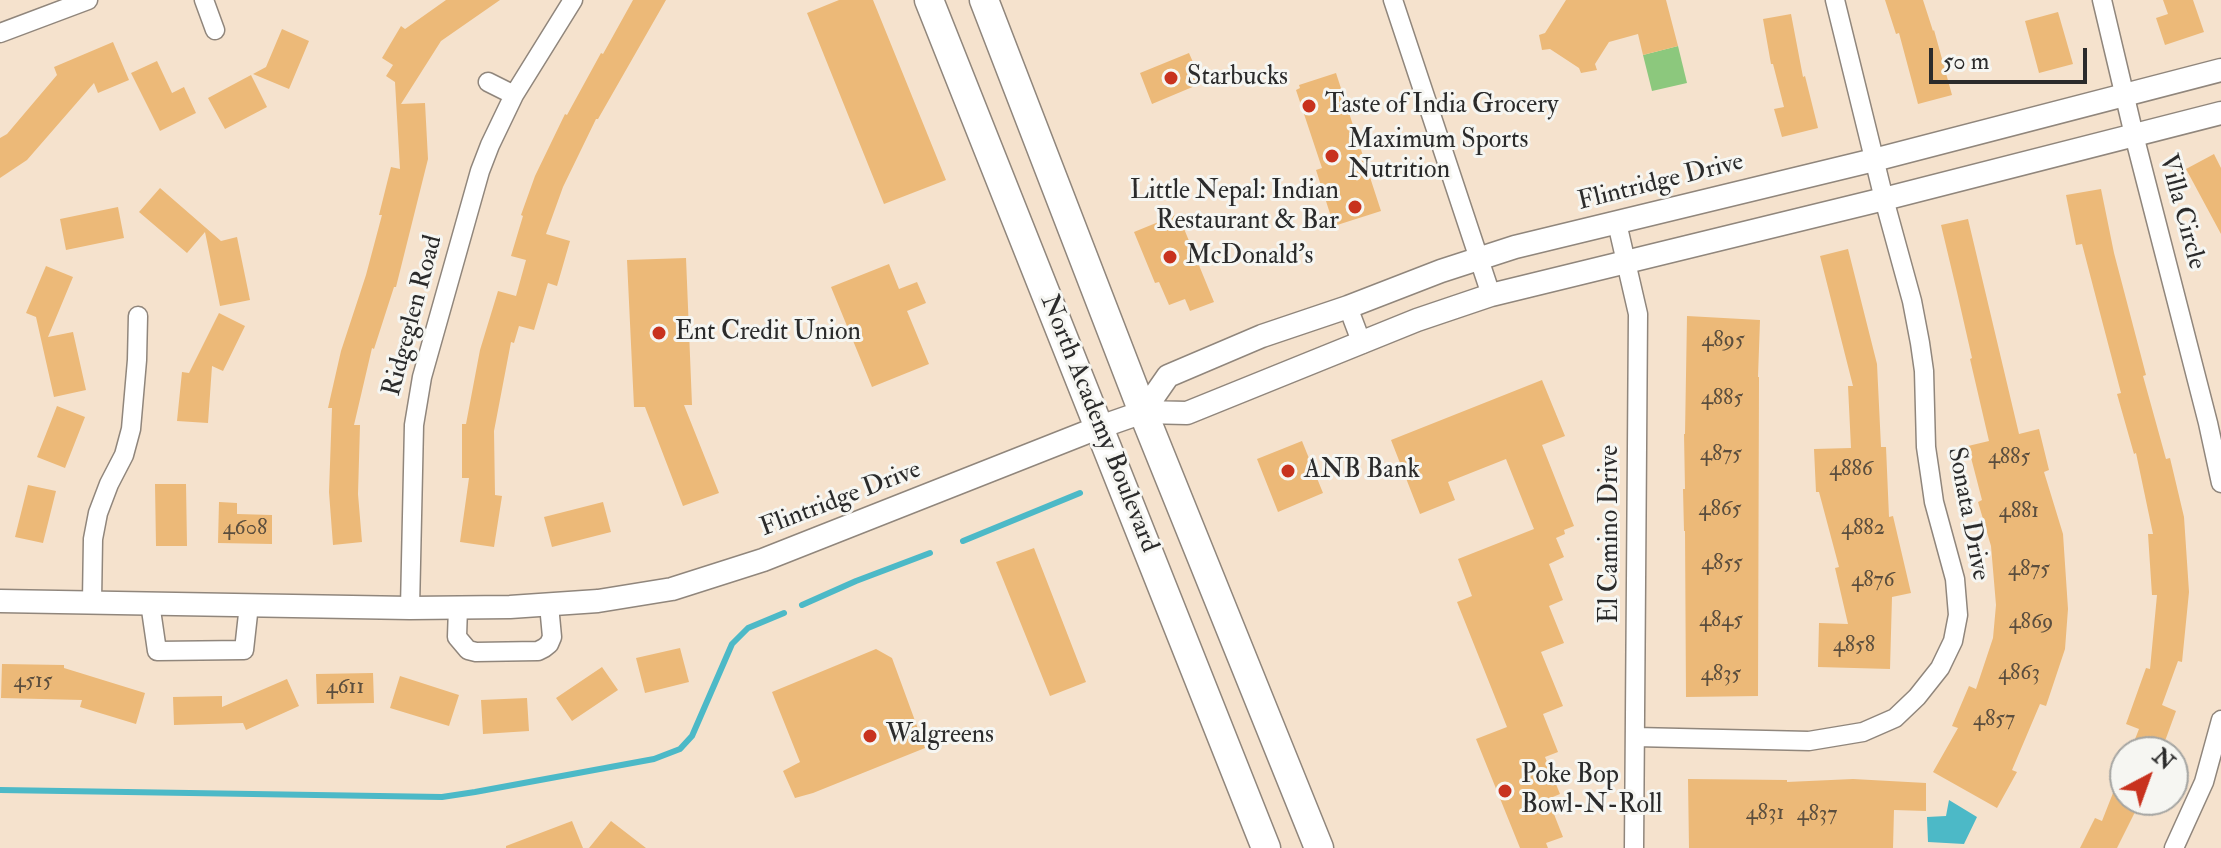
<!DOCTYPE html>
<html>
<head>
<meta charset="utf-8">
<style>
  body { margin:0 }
  #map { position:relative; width:2221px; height:848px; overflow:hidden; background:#f5e2cd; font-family:"IM FELL Double Pica",serif }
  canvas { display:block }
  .north { position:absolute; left:2109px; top:736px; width:80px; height:80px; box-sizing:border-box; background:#f6f6f2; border:2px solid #a5a5a2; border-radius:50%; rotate:41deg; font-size:22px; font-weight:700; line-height:32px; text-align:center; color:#2b2b2b }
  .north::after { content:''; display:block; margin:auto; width:28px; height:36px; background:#c8321e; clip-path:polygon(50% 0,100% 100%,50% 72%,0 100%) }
  .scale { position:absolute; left:1929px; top:48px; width:158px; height:36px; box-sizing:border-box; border:4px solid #2b2b2b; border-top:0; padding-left:10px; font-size:24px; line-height:28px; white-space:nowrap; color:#2b2b2b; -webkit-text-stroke:6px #f6f6f2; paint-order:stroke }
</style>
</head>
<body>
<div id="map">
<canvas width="2221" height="848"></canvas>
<div class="north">N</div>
<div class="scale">50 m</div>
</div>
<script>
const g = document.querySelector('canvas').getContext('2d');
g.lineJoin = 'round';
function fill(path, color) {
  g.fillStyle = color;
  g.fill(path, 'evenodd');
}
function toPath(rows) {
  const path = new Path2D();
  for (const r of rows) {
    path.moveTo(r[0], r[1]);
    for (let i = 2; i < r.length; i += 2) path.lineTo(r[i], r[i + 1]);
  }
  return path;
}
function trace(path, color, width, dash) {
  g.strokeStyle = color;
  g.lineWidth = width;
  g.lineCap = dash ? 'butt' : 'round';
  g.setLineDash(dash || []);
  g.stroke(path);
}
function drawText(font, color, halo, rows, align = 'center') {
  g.font = font + ' "IM FELL Double Pica",serif';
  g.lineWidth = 6;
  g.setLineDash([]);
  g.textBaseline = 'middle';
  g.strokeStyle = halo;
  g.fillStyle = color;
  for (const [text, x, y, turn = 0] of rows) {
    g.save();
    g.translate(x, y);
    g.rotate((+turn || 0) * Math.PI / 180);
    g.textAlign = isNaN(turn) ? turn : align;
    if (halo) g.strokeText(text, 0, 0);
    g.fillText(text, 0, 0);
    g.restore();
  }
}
const green = toPath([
  [1678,46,1687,83,1652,91,1643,55]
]);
const water = toPath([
  [1949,800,1977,817,1964,844,1928,842,1927,817,1946,816]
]);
const stream = toPath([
  [963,541,1080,493],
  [802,605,856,581,930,553],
  [0,790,442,797,475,792,654,759,680,749,692,736,732,644,748,628,784,613]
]);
const building = toPath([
  [446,0,500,0,441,41,401,104,425,103,428,159,396,287,394,287,374,349,372,348,354,425,360,425,358,494,362,542,333,545,329,492,332,408,328,408,341,351,366,275,382,215,379,215,391,167,400,169,395,82,386,76,393,65,382,58,401,26,405,29],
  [633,0,666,0,598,119,596,119,563,187,546,234,570,241,557,286,548,283,534,330,519,326,514,343,511,342,494,431,495,495,502,496,494,547,460,542,469,478,462,478,462,424,466,424,480,350,498,291,516,296,526,260,511,256,523,216,521,215,535,176,565,114,567,115,601,53,603,54],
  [839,0,873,0,946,180,884,204,807,13],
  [1566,0,1666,0,1678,46,1643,55,1638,34,1609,42,1595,64,1597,70,1581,73,1579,68,1550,49,1542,50,1539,35,1545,33],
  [1885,0,1923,0,1933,31,1934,30,1952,95,1918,104,1899,33,1896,34],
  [2163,0,2193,0,2204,32,2165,45,2156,18,2168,14],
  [2058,12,2073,64,2039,73,2025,21],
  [1791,14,1803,77,1805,76,1818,128,1782,137,1774,109,1784,107,1773,64,1771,64,1763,19],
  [282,29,309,41,289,89,253,74,266,67],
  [113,42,129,80,98,93,94,83,27,160,0,178,0,138,7,134,57,75,54,67],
  [1189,53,1202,83,1152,104,1140,73],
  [157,61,172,93,184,87,196,113,160,131,131,73],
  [1336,73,1381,211,1334,226,1316,170,1322,168,1296,90,1300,88,1299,85],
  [251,75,267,107,225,129,208,98],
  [2214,154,2221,168,2221,234,2186,169],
  [160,188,221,241,237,237,250,300,220,306,205,232,187,253,139,212],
  [2101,189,2114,253,2146,375,2143,376,2166,459,2170,458,2184,517,2189,592,2182,662,2178,661,2162,705,2176,711,2161,752,2130,752,2139,729,2126,724,2146,668,2150,669,2157,595,2152,595,2148,534,2153,534,2136,453,2134,454,2117,394,2121,393,2100,313,2082,244,2076,245,2066,195],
  [118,207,124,238,66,250,60,219],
  [1178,214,1214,302,1190,311,1185,299,1169,305,1159,282,1155,283,1134,232],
  [1968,219,2019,434,2039,429,2049,470,2044,472,2063,534,2068,609,2065,649,2046,706,2040,704,2012,770,2017,772,1997,808,1933,772,1958,728,1952,726,1969,686,1976,689,1993,638,1996,605,1991,546,1978,502,1982,500,1968,446,1989,441,1970,359,1972,358,1957,292,1941,225],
  [1848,249,1877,364,1881,447,1886,447,1889,517,1893,516,1911,593,1892,597,1890,669,1818,667,1819,623,1848,624,1835,568,1839,567,1819,492,1816,492,1814,449,1851,448,1848,386,1853,386,1820,256],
  [686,258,692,405,684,405,719,493,683,506,645,407,634,407,627,260],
  [889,264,899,289,917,282,926,303,907,311,929,364,872,387,831,287],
  [46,266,73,277,48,337,73,332,86,390,54,397,36,317,26,313],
  [219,313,245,326,223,371,212,366,208,423,177,421,182,372,189,373],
  [1687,316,1760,320,1758,377,1759,377,1758,696,1686,697,1685,531,1684,531,1683,489,1685,489,1684,434,1685,434],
  [1542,380,1565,436,1542,445,1574,526,1564,530,1565,534,1556,538,1564,557,1549,564,1563,600,1549,606,1564,643,1541,652,1563,706,1543,714,1558,752,1545,757,1560,794,1548,799,1563,837,1546,843,1548,848,1520,848,1476,739,1507,727,1457,602,1472,596,1458,559,1534,529,1506,459,1448,482,1455,500,1420,514,1391,440],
  [57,406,85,417,65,468,37,457],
  [1302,441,1323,493,1278,512,1257,459],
  [155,484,186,484,187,546,156,546],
  [28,485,56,491,43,543,15,537],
  [219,502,237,503,237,514,272,515,272,544,218,543],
  [603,502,611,532,552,547,544,517],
  [1034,548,1086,682,1050,696,996,562],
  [680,648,689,682,645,693,636,658],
  [876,649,892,658,925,748,813,793,795,798,783,771,800,762,772,692],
  [2,664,64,665,64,668,145,693,136,724,80,707,82,700,1,698],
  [602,667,618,690,572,721,556,698],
  [373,673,374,703,317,704,316,674],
  [400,676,459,695,449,726,390,708],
  [287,679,299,706,246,730,243,723,174,725,173,697,222,696,222,707],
  [527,698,529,731,483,734,481,700],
  [2124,765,2125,800,2141,800,2117,848,2080,848,2095,818,2102,821],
  [1688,779,1787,780,1787,782,1853,779,1926,783,1926,811,1894,810,1893,848,1689,848],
  [572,821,583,848,506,848,506,846],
  [611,821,646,848,589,848]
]);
const minor = toPath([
  [204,0,215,30],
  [1393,0,1491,295],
  [2102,0,2134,135,2208,423,2221,483],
  [0,33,88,0],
  [488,82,514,95],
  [1617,223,1638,314,1634,848],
  [1348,307,1362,344],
  [92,601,93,539,98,513,109,484,124,455,131,429,137,360,138,316],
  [150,603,157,651,244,650,249,605],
  [458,607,457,637,468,650,476,652,538,651,544,648,549,644,552,637,549,605],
  [410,608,414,425,422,377,480,171,490,145,514,95,573,0],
  [1636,737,1809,741,1863,732,1895,718,1917,697,1940,668,1953,641,1958,615,1955,579,1934,502,1930,474,1926,447,1924,371,1920,343,1912,301,1884,199,1835,0],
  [2174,848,2204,782,2221,720]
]);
const tertiary = toPath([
  [1143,412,1168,376,1262,336,1348,307,1441,271,1515,247,1874,160,2221,70],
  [0,601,410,608,510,607,598,601,672,589,763,560,1100,427,1143,412,1187,413,1417,320,1491,295,1884,199,2221,113]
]);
const trunk = toPath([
  [929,0,1266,848],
  [984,0,1143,412,1319,848]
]);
const markers = [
  [1171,78,8,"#c8321e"],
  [1309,106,8,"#c8321e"],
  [1332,156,8,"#c8321e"],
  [1355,207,8,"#c8321e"],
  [1170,257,8,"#c8321e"],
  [659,333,8,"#c8321e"],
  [1288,471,8,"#c8321e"],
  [870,736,8,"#c8321e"],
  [1505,791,8,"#c8321e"]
];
const numberNames = [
  ["4895",1723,341],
  ["4885",1722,399],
  ["4875",1721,455],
  ["4885",2009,458],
  ["4886",1851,470],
  ["4865",1720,510],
  ["4881",2019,512],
  ["4608",245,529],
  ["4882",1863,529],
  ["4855",1722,564],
  ["4875",2029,570],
  ["4876",1873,581],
  ["4845",1721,621],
  ["4869",2031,623],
  ["4858",1854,646],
  ["4863",2019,674],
  ["4835",1721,675],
  ["4515",33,682],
  ["4611",345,688],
  ["4857",1994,720],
  ["4831",1765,814],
  ["4837",1817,815]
];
const poiNames = [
  ["Starbucks",1187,78],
  ["Taste of India Grocery",1325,106],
  ["Maximum Sports",1348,141],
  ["Nutrition",1348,171],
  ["Little Nepal: Indian",1339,192,"right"],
  ["Restaurant & Bar",1339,222,"right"],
  ["McDonald's",1186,257],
  ["Ent Credit Union",675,333],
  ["ANB Bank",1304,471],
  ["Walgreens",886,736],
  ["Poke Bop",1521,776],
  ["Bowl-N-Roll",1521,806]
];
const streetNames = [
  ["Flintridge Drive",1661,183,-14],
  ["Villa Circle",2181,212,75],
  ["Ridgeglen Road",414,316,-75],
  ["North Academy Boulevard",1098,424,68],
  ["Flintridge Drive",841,500,-21],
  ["Sonata Drive",1967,514,79],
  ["El Camino Drive",1611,534,-90]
];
fill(green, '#8cc87d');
fill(water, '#4cb9c7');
trace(stream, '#4cb9c7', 6);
fill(building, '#ecb978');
trace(minor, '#90867c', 21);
trace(tertiary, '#90867c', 25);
trace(trunk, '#90867c', 31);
trace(minor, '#fff', 18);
trace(tertiary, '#fff', 22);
trace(trunk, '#fff', 28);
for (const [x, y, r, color] of markers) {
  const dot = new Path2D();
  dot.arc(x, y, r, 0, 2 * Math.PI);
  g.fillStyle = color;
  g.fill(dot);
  trace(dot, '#f6f6f2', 3);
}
drawText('22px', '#5b4e3e', null, numberNames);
drawText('26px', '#2b2b2b', '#f6f6f2', poiNames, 'left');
drawText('26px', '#2b2b2b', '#f6f6f2', streetNames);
</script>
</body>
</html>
